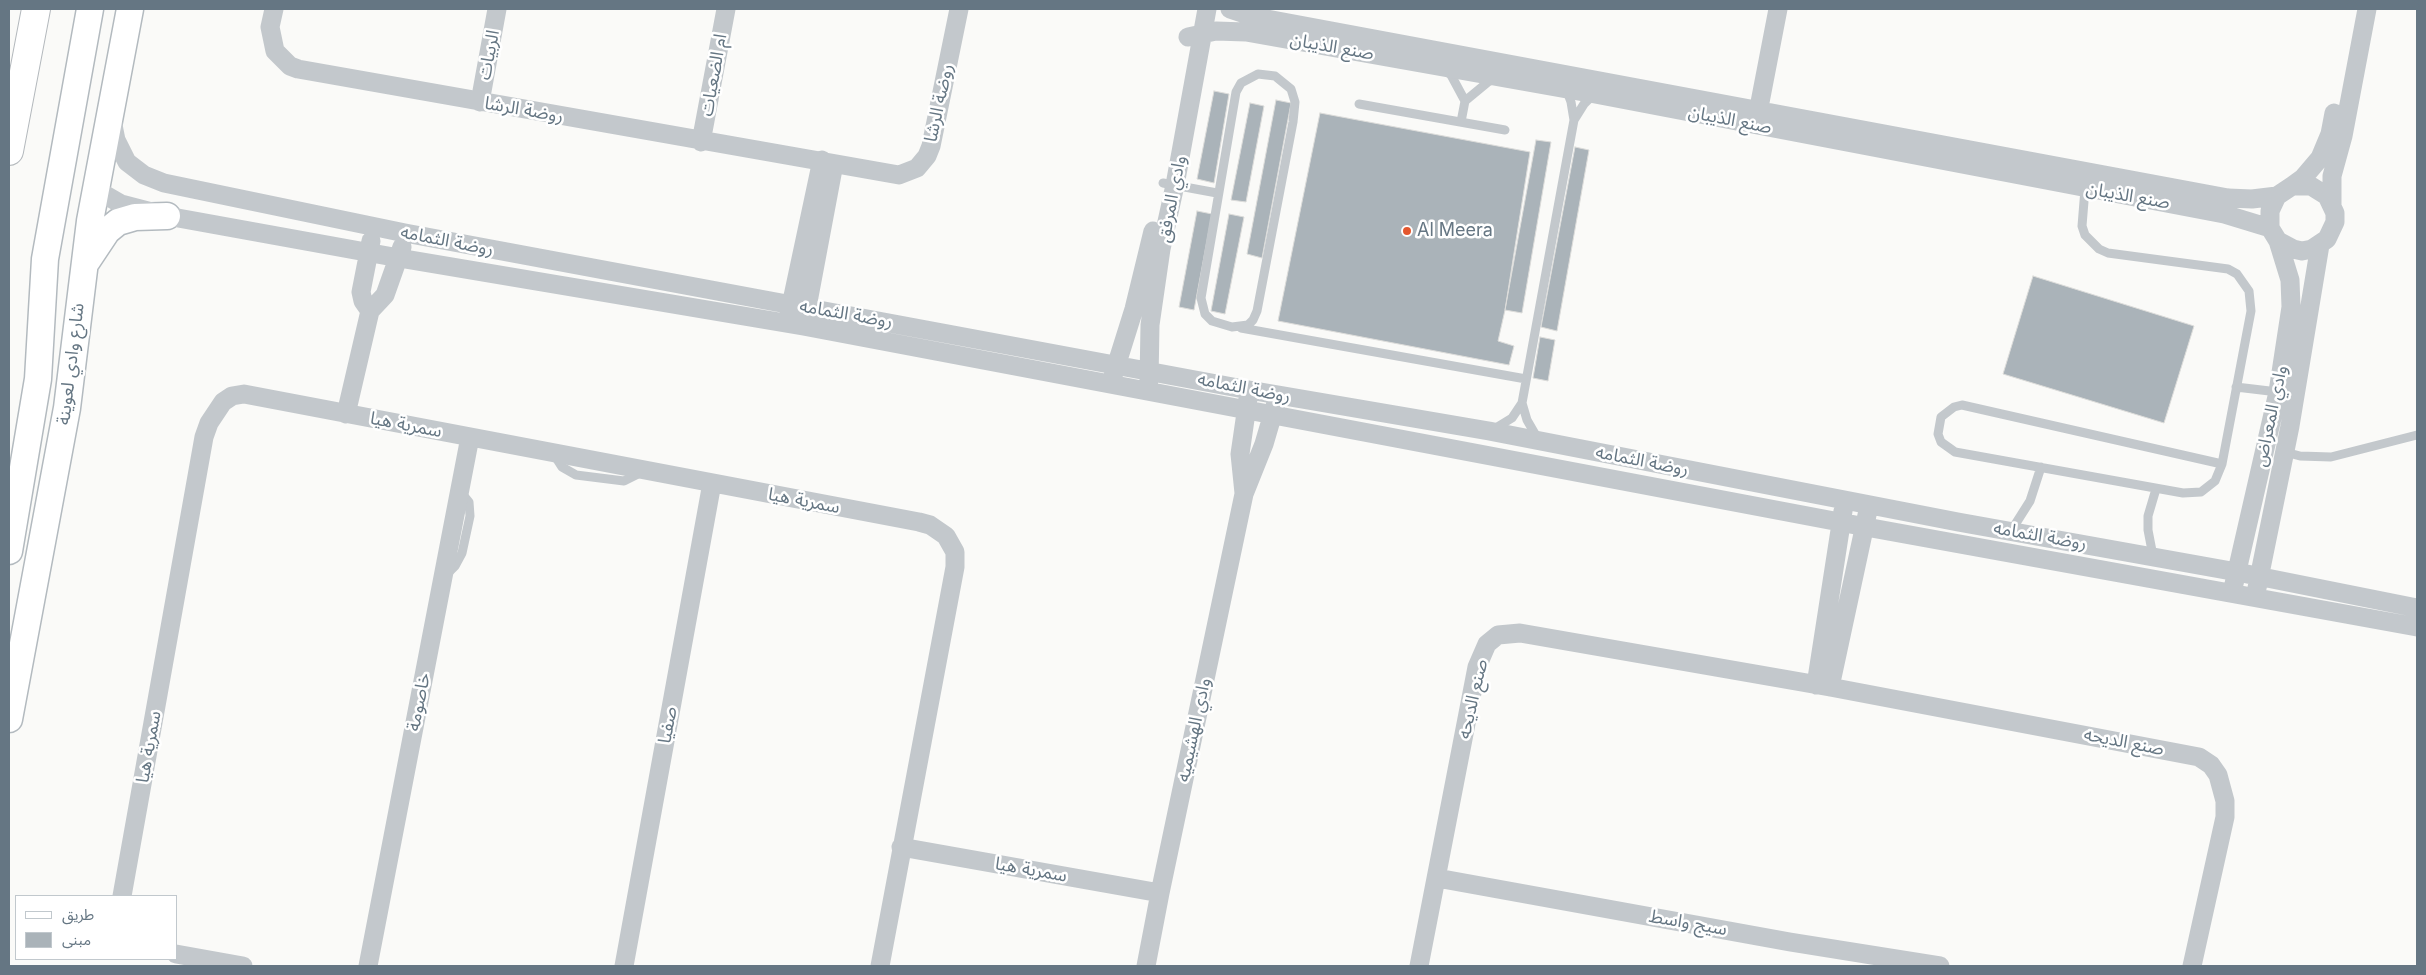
<!DOCTYPE html>
<html>
<head>
<meta charset="utf-8">
<style>
  body { margin:0 }
  #map { position:relative; width:2426px; height:975px; overflow:hidden; background:#fafaf8; font-family:Inter,"Noto Sans Arabic",sans-serif }
  canvas { display:block }
  .frame { position:absolute; inset:0; border:10px solid #657683; pointer-events:none }
  .legend { position:absolute; left:15px; top:895px; width:162px; height:65px; box-sizing:border-box; background:#fff; border:1px solid #c1c8cd; margin:0; padding:6px 9px; list-style:none; font-size:15px; color:#657683 }
  .legend li { display:flex; align-items:center; gap:10px; height:25px }
  .legend b { width:25px; border:1px solid #c1c8cd }
</style>
</head>
<body>
<div id="map">
<canvas width="2426" height="975"></canvas>
<div class="frame"></div>
<ul class="legend">
<li><b style="height:6px;background:#fff"></b>طريق</li>
<li><b style="height:14px;background:#aab3b9"></b>مبنى</li>
</ul>
</div>
<script>
const g = document.querySelector('canvas').getContext('2d');
g.lineJoin = 'round';
function fill(path, color) {
  g.fillStyle = color;
  g.fill(path, 'evenodd');
}
function toPath(rows) {
  const path = new Path2D();
  for (const r of rows) {
    path.moveTo(r[0], r[1]);
    for (let i = 2; i < r.length; i += 2) path.lineTo(r[i], r[i + 1]);
  }
  return path;
}
function trace(path, color, width, dash) {
  g.strokeStyle = color;
  g.lineWidth = width;
  g.lineCap = dash ? 'butt' : 'round';
  g.setLineDash(dash || []);
  g.stroke(path);
}
function drawText(font, color, halo, rows, align = 'center') {
  g.font = font + ' Inter,"Noto Sans Arabic",sans-serif';
  g.lineWidth = 5;
  g.setLineDash([]);
  g.textBaseline = 'middle';
  g.strokeStyle = halo;
  g.fillStyle = color;
  for (const [text, x, y, turn = 0] of rows) {
    g.save();
    g.translate(x, y);
    g.rotate((+turn || 0) * Math.PI / 180);
    g.textAlign = isNaN(turn) ? turn : align;
    if (halo) g.strokeText(text, 0, 0);
    g.fillText(text, 0, 0);
    g.restore();
  }
}
const building = toPath([
  [1214,91,1229,94,1214,183,1197,179,1214,91],
  [1276,100,1291,103,1262,258,1247,254,1276,100],
  [1250,103,1264,106,1246,202,1231,200,1250,103],
  [1320,113,1530,152,1505,310,1498,341,1514,346,1509,365,1278,321,1320,113],
  [1536,140,1551,142,1522,313,1505,310,1536,140],
  [1575,147,1589,150,1557,331,1541,327,1575,147],
  [1197,211,1212,214,1194,310,1179,307,1197,211],
  [1229,214,1244,217,1225,314,1211,311,1229,214],
  [2033,276,2194,326,2164,423,2003,374,2033,276],
  [1540,337,1555,340,1548,381,1533,378,1540,337]
]);
const lane = toPath([
  [1445,70,1451,75,1465,101],
  [1258,74,1275,76,1291,89,1295,102,1293,122,1257,311,1253,320,1248,325,1232,327,1212,321,1205,314,1201,298,1236,92,1241,83,1258,74],
  [1359,104,1505,130],
  [1574,120,1584,104,1593,95],
  [1461,122,1465,101,1488,82,1496,78],
  [1163,183,1217,193],
  [2085,189,2082,226,2085,235,2099,249,2108,253,2228,269,2237,274,2249,291,2251,311,2222,464,2215,481,2201,492,2183,493,1955,452,1941,442,1938,434,1941,417,1954,407,1962,405,2222,464],
  [1241,328,1526,379],
  [2236,387,2278,392],
  [1522,403,1527,420,1538,439],
  [1494,429,1512,418,1522,403,1574,120,1571,102,1568,94,1564,90],
  [2285,452,2300,456,2331,457,2417,435],
  [553,453,562,467,576,475,624,481,642,472],
  [2011,531,2030,501,2041,467],
  [2153,556,2148,530,2148,516,2156,489],
  [448,573,455,566,462,553,470,516,469,502,460,491]
]);
const street = toPath([
  [274,9,270,27,275,51,290,66,298,69,899,175,917,168,927,156,931,146,959,9],
  [1230,9,1251,16,2228,198,2252,199,2277,196],
  [1188,37,1216,31,1246,32,1595,94,2224,214,2270,228],
  [480,102,497,9],
  [112,120,116,140,127,162,144,175,164,183,405,233,1249,390,1489,431,1958,522,2237,572,2417,608],
  [1756,123,1778,9],
  [701,142,726,9],
  [2292,186,2303,178,2320,158,2330,134,2334,113],
  [95,189,121,204,167,216,399,258,803,326,1866,527,2417,627],
  [2332,204,2332,176,2343,136,2367,9],
  [370,311,363,301,361,292,371,241],
  [789,315,822,160],
  [805,318,833,169],
  [1113,376,1134,309,1153,231],
  [1149,381,1150,325,1161,249,1175,185,1207,9],
  [346,414,370,311,385,295,402,247],
  [1244,493,1240,454,1248,399],
  [2234,584,2278,392,2291,307,2290,280,2278,241,2270,228,2270,211,2277,196,2292,186,2311,186,2327,196,2335,213,2335,222,2327,239,2312,249,2302,251,2293,249,2278,241],
  [2257,588,2290,426,2320,245],
  [1816,685,1843,511],
  [1830,687,1867,515],
  [901,847,1160,893],
  [1437,878,1790,942,1940,966],
  [122,896,204,437,209,423,223,402,232,396,244,394,919,522,930,525,946,536,955,552,955,567,880,966],
  [176,954,243,966],
  [368,966,470,437],
  [624,966,712,483],
  [1146,966,1160,893,1244,494,1264,444,1276,403],
  [1419,966,1477,667,1487,644,1498,635,1520,633,1830,687,2199,757,2211,765,2218,775,2225,801,2225,817,2192,966]
]);
const secondary = toPath([
  [87,261,107,231,118,222,135,217,167,216],
  [9,551,38,379,45,259,90,9],
  [9,719,67,408,90,221,130,9]
]);
const highway = toPath([
  [9,151,36,9]
]);
const markers = [
  [1407,231,5,"#e4572e"]
];
const streetNames = [
  ["صنع الذيبان",1332,47,10],
  ["الربيات",489,55,-79],
  ["ام الضعيات",714,75,-80],
  ["روضة الرشا",939,103,-78],
  ["روضة الرشا",524,110,10],
  ["صنع الذيبان",1730,120,11],
  ["صنع الذيبان",2128,196,10],
  ["وادي المرفق",1172,199,-79],
  ["روضة الثمامه",447,241,11],
  ["روضة الثمامه",846,314,10],
  ["شارع وادي لعوينة",71,364,-83],
  ["روضة الثمامه",1244,388,11],
  ["وادي المعراض",2271,416,-78],
  ["سمرية هيا",406,425,11],
  ["روضة الثمامه",1642,461,11],
  ["سمرية هيا",804,501,11],
  ["روضة الثمامه",2040,536,10],
  ["صنع الديحه",1473,699,-77],
  ["خاصومة",419,702,-79],
  ["صفيا",668,725,-80],
  ["وادي الهشيميه",1194,730,-78],
  ["صنع الديحه",2124,742,11],
  ["سمرية هيا",149,747,-80],
  ["سمرية هيا",1031,870,10],
  ["سيج واسط",1688,923,10]
];
const poiNames = [
  ["Al Meera",1417,231]
];
fill(building, '#aab3b9');
trace(building, '#dcdcda', 1);
trace(secondary, '#b3babf', 29);
trace(highway, '#b4b9bd', 30);
trace(lane, '#c3c8cc', 9);
trace(street, '#c3c8cc', 19);
trace(secondary, '#fff', 26);
trace(highway, '#fff', 28);
for (const [x, y, r, color] of markers) {
  const dot = new Path2D();
  dot.arc(x, y, r, 0, 2 * Math.PI);
  g.fillStyle = color;
  g.fill(dot);
  trace(dot, '#fff', 2);
}
drawText('18px', '#657683', '#fff', streetNames);
drawText('18px', '#657683', '#fff', poiNames, 'left');
</script>
</body>
</html>
